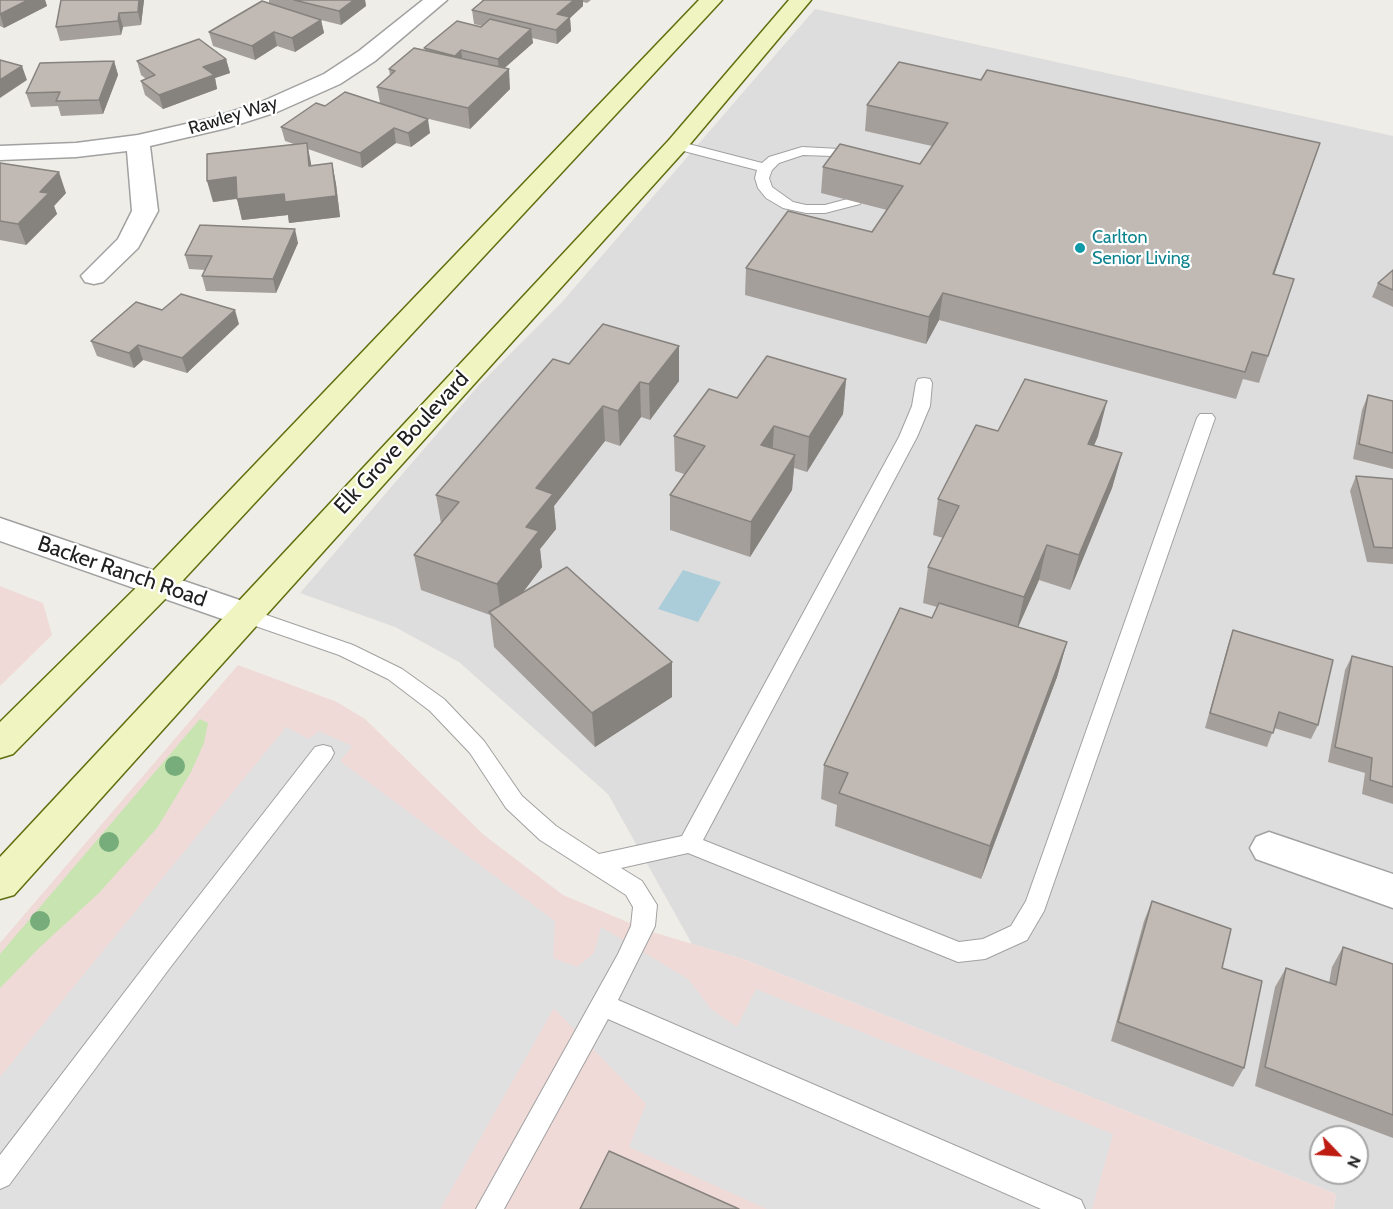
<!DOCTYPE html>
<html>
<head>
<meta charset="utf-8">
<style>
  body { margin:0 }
  #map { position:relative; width:1393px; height:1209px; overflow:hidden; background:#efede7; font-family:Cabin,sans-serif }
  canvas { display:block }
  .north { position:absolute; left:1309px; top:1125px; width:60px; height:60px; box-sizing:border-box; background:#fff; border:2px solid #a6a6a6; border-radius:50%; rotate:115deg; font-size:16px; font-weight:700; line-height:24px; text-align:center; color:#202020 }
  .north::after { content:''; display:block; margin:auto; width:21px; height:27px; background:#be1b11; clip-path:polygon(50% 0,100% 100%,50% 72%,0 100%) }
</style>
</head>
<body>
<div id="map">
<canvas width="1393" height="1209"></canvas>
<div class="north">N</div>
</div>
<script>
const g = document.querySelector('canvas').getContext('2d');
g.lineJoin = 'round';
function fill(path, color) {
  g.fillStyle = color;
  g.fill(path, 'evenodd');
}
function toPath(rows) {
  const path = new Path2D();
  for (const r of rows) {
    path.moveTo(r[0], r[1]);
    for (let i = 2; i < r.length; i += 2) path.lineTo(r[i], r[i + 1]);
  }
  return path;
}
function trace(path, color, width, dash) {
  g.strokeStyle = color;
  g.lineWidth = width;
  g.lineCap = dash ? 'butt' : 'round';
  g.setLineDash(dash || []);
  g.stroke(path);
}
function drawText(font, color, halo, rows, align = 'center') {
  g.font = font + ' Cabin,sans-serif';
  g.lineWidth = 4.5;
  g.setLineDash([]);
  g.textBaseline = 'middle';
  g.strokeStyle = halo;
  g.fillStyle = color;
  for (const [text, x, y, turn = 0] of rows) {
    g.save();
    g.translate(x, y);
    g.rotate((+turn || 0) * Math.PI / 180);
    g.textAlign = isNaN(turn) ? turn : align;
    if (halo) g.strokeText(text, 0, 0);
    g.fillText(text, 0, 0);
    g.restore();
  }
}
const residential = toPath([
  [815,9,1393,136,1393,1209,1334,1209,1336,1194,743,959,692,944,608,794,459,662,395,627,300,593,479,385,562,302],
  [1321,1137,1357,1137,1357,1173,1321,1173]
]);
const commercial = toPath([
  [0,586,43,603,52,635,0,686],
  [238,665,337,702,365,719,484,835,563,895,649,931,743,959,1336,1194,1334,1209,0,1209,0,943]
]);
const grass = toPath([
  [200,719,208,723,204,743,191,772,157,828,99,893,40,947,0,988,0,954]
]);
const parking = toPath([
  [286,727,309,739,319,731,352,746,340,761,555,921,553,958,577,967,594,953,601,927,688,979,711,1009,737,1027,756,989,1113,1134,1092,1209,767,1209,629,1147,646,1104,554,1008,440,1209,0,1209,0,1077]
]);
const water = toPath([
  [683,570,721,582,698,622,658,609]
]);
const service = toPath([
  [677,141,762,163,769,157,802,147,840,149,865,162,858,166,833,156,803,155,779,163,772,170,769,178,772,187,793,202,806,205,825,205,855,197,862,201,860,204,825,213,806,213,783,208,766,198,758,188,755,178,757,170,672,148,670,145,677,141],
  [924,378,930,379,932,383,930,406,917,437,703,840,959,942,983,939,1011,926,1026,901,1197,418,1200,414,1212,414,1215,418,1044,911,1027,940,985,959,958,962,688,853,621,868,642,881,657,905,655,926,618,1000,1081,1200,1085,1209,1041,1209,608,1019,504,1209,476,1209,618,954,631,926,633,907,626,895,540,840,506,808,470,753,430,711,388,679,339,655,238,620,235,615,238,610,245,608,252,610,353,645,402,669,444,699,484,741,522,796,556,826,599,854,682,836,899,437,912,406,916,383,918,379,924,378],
  [323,745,331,747,334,753,331,759,169,969,9,1185,0,1189,0,1155,153,955,315,747,323,745]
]);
const minor = toPath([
  [423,0,447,0,375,61,340,84,277,112,227,128,150,146,158,211,138,248,103,282,94,284,85,282,81,276,118,239,132,211,127,151,76,157,0,160,0,146,76,143,138,135,212,118,261,102,324,74,359,51,423,0],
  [1269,832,1393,874,1393,908,1256,859,1250,848,1256,837,1269,832]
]);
const tertiary = toPath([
  [0,518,257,606,262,615,257,624,245,627,0,541,0,518]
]);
const secondary = toPath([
  [699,0,722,0,172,592,13,754,0,758,0,722,148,576,699,0],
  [789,0,811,0,685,150,14,895,0,899,0,857,669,140,789,0]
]);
const trees = [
  [175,766],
  [109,842],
  [40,921]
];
const wall = toPath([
  [0,0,45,0,47,6,4,28,0,26],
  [61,0,144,0,141,25,123,27,121,35,60,41,56,27],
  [269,0,365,0,366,6,341,25,321,20,324,33,295,52,277,46,255,60,213,46,209,32,269,3],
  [482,0,591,0,587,3,583,2,583,6,570,18,571,31,557,44,532,38,533,43,504,68,510,89,470,129,425,118,430,133,411,147,396,143,362,168,308,149,311,166,332,163,336,184,340,217,289,223,288,215,242,220,237,199,213,202,294,144,285,141,281,127,325,106,380,103,377,87,390,76,389,69,425,50,424,48,482,26,474,24,472,10,482,2],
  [226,59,230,73,215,78,217,89,163,109,145,95,141,81,146,79,141,75,137,61],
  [114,61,118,75,103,114,61,116,58,106,31,107,26,93],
  [981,80,1320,143,1274,274,1294,279,1259,383,1243,379,1236,399,939,320,926,344,745,295,746,268,872,232,887,210,821,193,823,167,920,164,932,146,865,131,867,105],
  [0,163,66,193,54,206,57,214,26,245,0,240],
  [298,243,276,293,206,291,202,276,205,270,189,269,185,255],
  [1393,270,1393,307,1372,297,1378,283],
  [239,324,187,373,143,360,134,368,97,356,91,341],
  [679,346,679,381,650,420,641,417,620,446,605,441,554,506,556,529,540,549,542,567,523,592,672,662,672,697,595,747,494,647,490,615,421,590,414,555,441,523,436,495,569,364],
  [846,379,843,414,807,472,794,468,792,490,750,557,670,530,670,495,684,474,675,471,674,436,737,398],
  [1368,395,1393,401,1393,469,1353,459,1362,410],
  [998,431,1098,436,1094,445,1122,453,1112,488,1070,590,1039,580,1018,627,1067,642,1057,677,981,879,835,826,837,805,821,799,824,765,932,618,937,607,923,603,928,567,943,538,933,535,938,499],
  [1356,476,1393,479,1393,564,1367,562,1350,491],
  [1233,630,1318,725,1311,739,1274,728,1267,747,1205,728,1228,645],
  [1352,656,1393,667,1393,804,1362,794,1365,773,1328,762,1345,670],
  [1152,901,1222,968,1244,1068,1233,1087,1111,1041,1144,921],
  [1343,947,1393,964,1393,1138,1255,1086,1275,987,1286,968,1329,983,1332,967]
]);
const shadedWall = toPath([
  [28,0,45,0,47,6,4,28,0,14],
  [139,0,144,0,141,25,138,12],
  [354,0,365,0,366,6,341,25,339,11],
  [574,0,583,0,583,6,570,18,571,31,557,44,556,30,557,14],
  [119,13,123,27,121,35,118,21],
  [321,20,324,33,295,52,292,38],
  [531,29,533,43,499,73,498,59],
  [274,32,277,46,255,60,252,46],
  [461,50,463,64,457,69,455,56],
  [226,59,230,73,215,78,217,89,163,109,159,95,203,67],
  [114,61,118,75,103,114,99,100],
  [22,66,27,80,0,98,0,80],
  [509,69,510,89,470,129,468,108],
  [428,119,430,133,411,147,408,133],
  [394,128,396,143,362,168,360,153],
  [307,143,311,163,313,187,309,166],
  [1320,143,1311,169,1265,301,1273,274],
  [332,163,336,184,340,217,289,223,288,215,242,220,237,199,284,194],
  [59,172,66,193,54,206,57,214,26,245,18,224,40,192],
  [236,177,241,198,213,202,207,181],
  [295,229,298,243,276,293,273,279],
  [943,293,939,320,926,344,929,317],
  [235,310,239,324,187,373,182,358],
  [138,345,143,360,134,368,129,353],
  [679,346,679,381,650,420,649,384],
  [846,379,843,414,807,472,809,437],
  [640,382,641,417,620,446,618,411],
  [1107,401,1098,436,1080,479,1088,444],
  [603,406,605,441,554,506,556,529,540,549,542,567,502,620,497,584,526,527,536,488],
  [774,426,772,461,761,445],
  [1122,453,1112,488,1070,590,1079,555],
  [795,455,792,490,750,557,751,522],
  [1047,545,1039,580,1016,632,1024,597],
  [1067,642,1057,677,981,879,990,846],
  [672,662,672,697,595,747,592,713]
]);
const building = toPath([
  [0,0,28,0,0,14,0,0],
  [61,0,139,0,138,12,119,13,118,21,56,27,61,0],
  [294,0,354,0,339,11,294,0],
  [484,0,574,0,557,14,570,17,556,30,472,10,484,0],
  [262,1,321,20,292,38,274,32,252,46,209,32,262,1],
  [490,19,531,29,498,59,461,50,455,56,424,48,457,21,481,27,490,19],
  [199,39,226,59,203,67,214,75,159,95,141,81,155,75,137,61,199,39],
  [414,48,509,69,468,108,377,87,395,71,389,69,414,48],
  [0,60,22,66,0,80,0,60],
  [114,61,99,100,56,101,60,92,26,93,40,63,114,61],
  [899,62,981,80,987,70,1320,143,1273,274,1294,279,1268,356,1252,352,1245,372,943,293,929,317,746,268,788,211,872,232,903,186,823,167,840,144,920,164,948,123,867,105,899,62],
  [345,92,428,119,408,133,394,128,360,153,281,127,316,103,325,106,345,92],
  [307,143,309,166,332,163,336,196,285,202,284,194,237,199,236,177,207,181,207,154,307,143],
  [0,163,59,172,40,192,49,193,18,224,0,221,0,163],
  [200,225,295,229,273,279,202,276,212,256,185,255,200,225],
  [1393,270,1393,290,1378,283,1393,270],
  [181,294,235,310,182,358,138,345,129,353,91,341,136,302,162,310,181,294],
  [603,324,679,346,649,384,640,382,618,411,603,406,536,488,553,494,526,527,539,531,497,584,414,555,459,502,436,495,553,359,569,364,603,324],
  [767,356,846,379,809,437,774,426,761,445,795,455,751,522,670,495,705,446,674,436,709,389,737,398,767,356],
  [1025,379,1107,401,1088,444,1122,453,1079,555,1047,545,1024,597,928,567,959,506,938,499,976,425,998,431,1025,379],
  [1368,395,1393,401,1393,453,1359,444,1368,395],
  [1356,476,1393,479,1393,548,1374,547,1356,476],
  [567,567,672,662,592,713,489,612,567,567],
  [939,603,1067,642,990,846,839,793,848,773,824,765,900,608,932,618,939,603],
  [1233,630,1333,660,1318,725,1279,712,1273,733,1210,713,1233,630],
  [1352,656,1393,667,1393,787,1370,780,1372,758,1335,747,1352,656],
  [1152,901,1231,929,1222,968,1262,981,1244,1068,1118,1022,1152,901],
  [1343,947,1393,964,1393,1115,1265,1067,1286,968,1336,985,1343,947],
  [609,1151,739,1209,580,1209,609,1151]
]);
const markers = [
  [1080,248,6,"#0f9aa8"]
];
const farStreetnames = [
  ["Rawley Way",233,116,-17]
];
const farCulturenames = [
  ["Carlton",1092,238],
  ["Senior Living",1092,259]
];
const streetNames = [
  ["Elk Grove Boulevard",402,443,-47],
  ["Backer Ranch Road",122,572,19]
];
fill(residential, '#dedddd');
fill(commercial, '#efdad8');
fill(grass, '#c8e5b1');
fill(parking, '#e0e0e0');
fill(water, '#abccd9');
trace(service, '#a1a1a1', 2);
trace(minor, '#a1a1a1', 3);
trace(tertiary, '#a1a1a1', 3);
trace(secondary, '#5f6f0e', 3);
fill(service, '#fff');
fill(minor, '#fff');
fill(tertiary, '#fff');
fill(secondary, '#eff4c0');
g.fillStyle = '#77ac7b';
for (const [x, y] of trees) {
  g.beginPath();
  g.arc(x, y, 10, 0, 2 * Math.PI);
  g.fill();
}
fill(wall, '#a59f9b');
fill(shadedWall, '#86827e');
fill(building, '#c0b9b4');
trace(building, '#86827e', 1.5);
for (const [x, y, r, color] of markers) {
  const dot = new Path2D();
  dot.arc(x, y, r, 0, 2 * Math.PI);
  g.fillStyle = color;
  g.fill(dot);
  trace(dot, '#fff', 2);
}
drawText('18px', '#202020', '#fff', farStreetnames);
drawText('18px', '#0d838f', '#fff', farCulturenames, 'left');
drawText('22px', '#202020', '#fff', streetNames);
</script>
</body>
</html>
